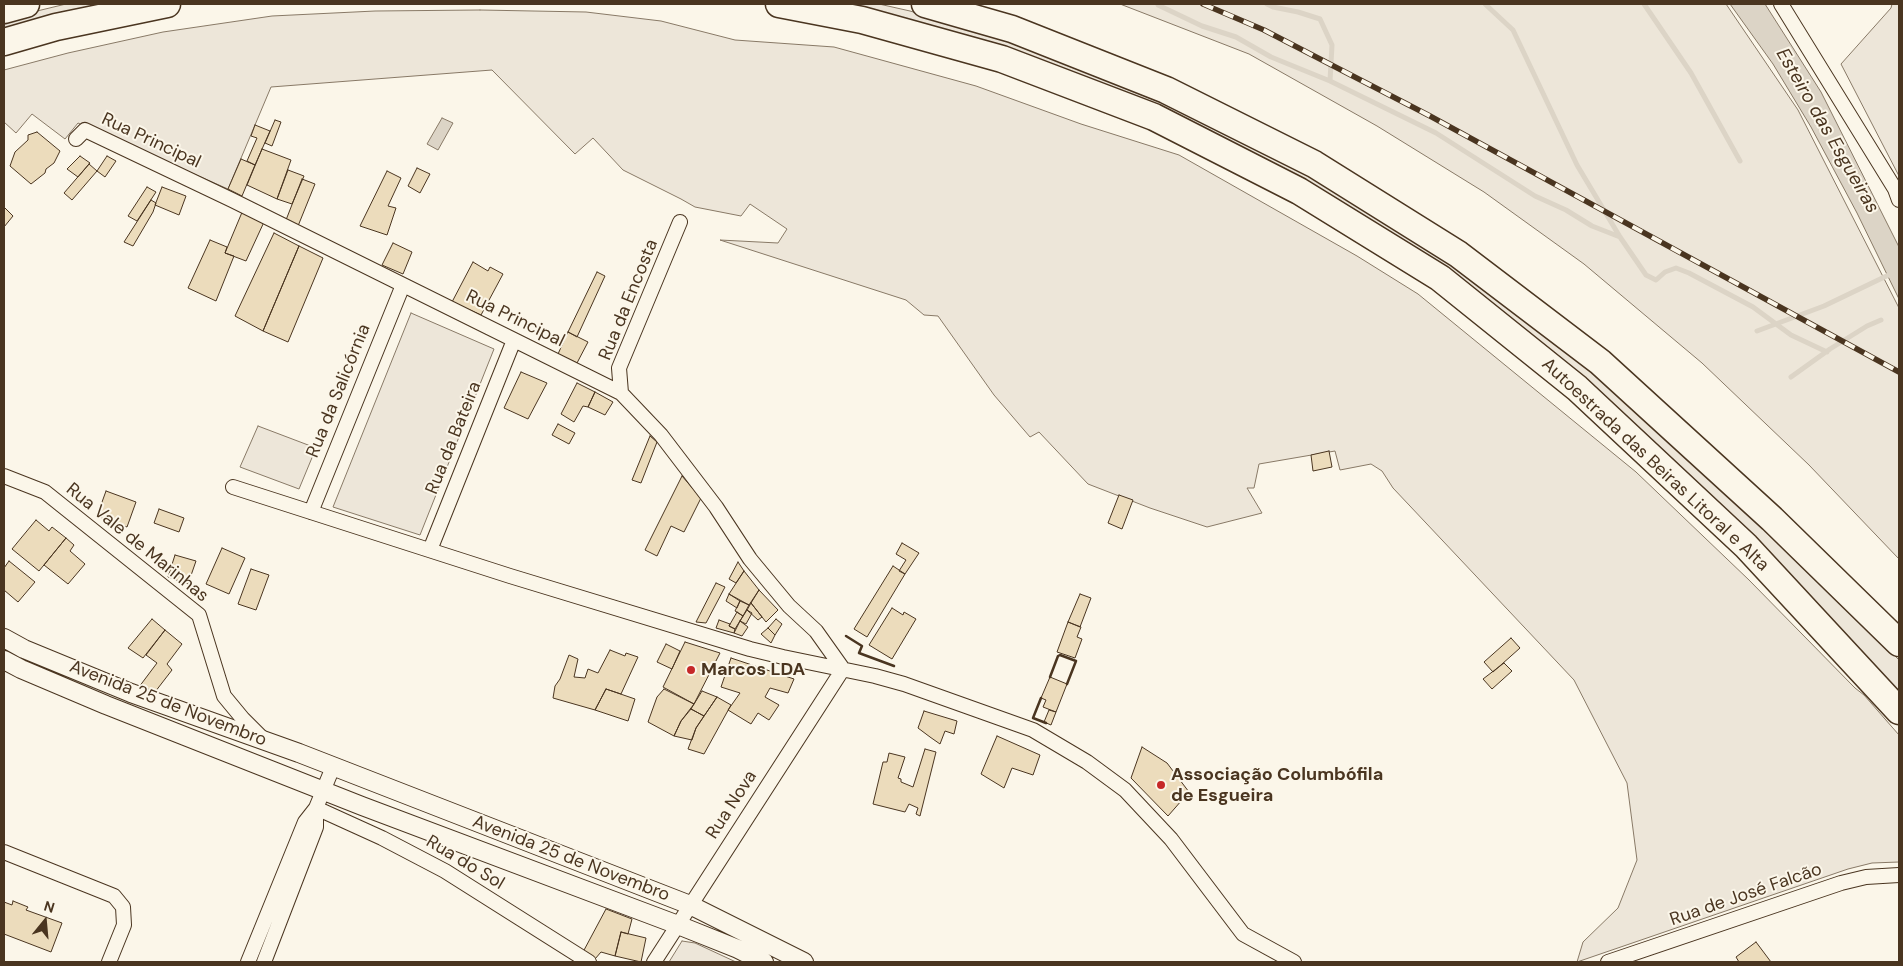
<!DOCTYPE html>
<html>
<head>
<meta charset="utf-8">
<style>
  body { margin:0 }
  #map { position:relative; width:1903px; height:966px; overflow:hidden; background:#fbf6e9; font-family:"DM Sans",sans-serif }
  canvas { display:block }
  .frame { position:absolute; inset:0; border:5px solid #4a3520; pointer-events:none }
  .north { position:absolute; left:20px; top:896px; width:50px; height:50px; -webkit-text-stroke:4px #fbf6e9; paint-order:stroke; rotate:17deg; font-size:14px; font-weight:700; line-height:20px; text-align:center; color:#4a3520 }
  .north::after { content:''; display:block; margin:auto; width:18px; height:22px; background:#4a3520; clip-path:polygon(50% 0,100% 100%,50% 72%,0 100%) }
</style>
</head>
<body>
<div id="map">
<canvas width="1903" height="966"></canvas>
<div class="frame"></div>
<div class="north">N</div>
</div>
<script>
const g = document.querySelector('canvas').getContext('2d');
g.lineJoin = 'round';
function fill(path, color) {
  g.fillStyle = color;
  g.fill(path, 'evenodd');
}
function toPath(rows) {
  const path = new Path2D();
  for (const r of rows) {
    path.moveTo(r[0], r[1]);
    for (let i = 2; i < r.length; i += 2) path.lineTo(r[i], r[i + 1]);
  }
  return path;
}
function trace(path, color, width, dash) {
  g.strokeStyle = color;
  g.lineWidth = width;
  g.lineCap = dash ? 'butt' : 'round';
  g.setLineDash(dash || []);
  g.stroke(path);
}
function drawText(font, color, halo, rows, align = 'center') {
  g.font = font + ' "DM Sans",sans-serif';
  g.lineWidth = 4;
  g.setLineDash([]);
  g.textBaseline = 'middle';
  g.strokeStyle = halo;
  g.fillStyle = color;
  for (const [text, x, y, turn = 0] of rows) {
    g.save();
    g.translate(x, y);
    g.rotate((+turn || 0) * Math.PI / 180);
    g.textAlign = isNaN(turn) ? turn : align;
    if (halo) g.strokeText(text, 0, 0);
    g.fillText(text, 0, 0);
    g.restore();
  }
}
const green = toPath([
  [66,4,115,4,4,30,4,19,66,4],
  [842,4,879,4,910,11,983,32,1082,67,1257,145,1422,243,1537,327,1647,419,1710,477,1842,603,1899,660,1899,696,1744,528,1599,392,1299,179,842,4],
  [1120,4,1726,4,1798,110,1899,308,1899,559,1809,465,1702,363,1584,264,1484,192,1377,126,1249,54,1120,4],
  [1892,4,1899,4,1899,176,1841,64,1891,8,1892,4],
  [480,10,586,12,661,21,735,40,834,47,976,86,1081,124,1179,155,1357,256,1418,294,1636,472,1749,580,1855,688,1864,695,1899,735,1899,862,1872,863,1848,869,1577,962,1583,942,1618,908,1637,860,1627,783,1574,680,1393,488,1382,471,1371,464,1340,470,1335,451,1259,464,1254,488,1247,488,1262,513,1207,527,1150,508,1088,484,1039,432,1030,437,994,395,938,316,924,315,906,300,720,240,778,243,787,229,750,204,741,216,695,207,681,199,623,170,593,138,575,154,492,70,271,87,228,189,78,123,65,139,32,114,16,133,4,122,4,70,68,53,163,32,272,16,375,11,480,10],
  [411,313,494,349,420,535,333,507,411,313],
  [258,426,316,448,299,489,240,467,258,426],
  [682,941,695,943,736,962,669,962,682,941]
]);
const water = toPath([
  [1730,4,1765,4,1821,92,1899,247,1899,299,1857,213,1811,127,1773,64,1730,4],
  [442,118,453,123,438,150,427,144,442,118]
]);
const stream = toPath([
  [1159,4,1158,5,1202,26,1236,37,1271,57,1330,81],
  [1267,4,1273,7,1298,12,1320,19,1332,45,1330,81,1436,133,1535,196,1566,210,1592,226,1620,237],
  [1485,4,1513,30,1577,165,1620,237,1646,275,1656,280,1665,272,1676,268,1689,273,1753,307,1791,335,1827,352],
  [1644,4,1691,73,1740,161],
  [1757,331,1824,306,1899,270],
  [1791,377,1830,349,1867,326,1881,320]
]);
const building = toPath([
  [275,120,281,122,272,146,265,143,275,120],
  [255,125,270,131,255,165,247,161,257,138,251,136,255,125],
  [37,132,60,151,54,163,46,169,45,173,31,184,10,166,15,152,28,140,28,135,37,132],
  [262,149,291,160,277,199,247,185,262,149],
  [80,156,90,163,78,177,67,169,80,156],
  [107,156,116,161,105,177,97,171,107,156],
  [241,159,255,165,242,196,228,189,241,159],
  [89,164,97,171,72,200,64,193,89,164],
  [417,168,430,174,420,193,408,186,417,168],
  [288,170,304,176,292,204,277,199,288,170],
  [387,171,401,178,388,206,396,208,387,235,360,226,387,171],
  [302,179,315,184,298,226,286,220,302,179],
  [147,187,156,192,137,221,128,216,147,187],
  [162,187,186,196,179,215,155,205,162,187],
  [151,200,156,203,153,212,133,246,124,242,151,200],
  [4,207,13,216,4,227,4,207],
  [243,210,264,222,246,261,225,253,243,210],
  [274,233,299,246,263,331,235,316,274,233],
  [210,240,227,247,225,253,234,256,216,301,188,288,210,240],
  [393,243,412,252,403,274,382,265,393,243],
  [299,246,323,258,288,342,263,331,299,246],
  [473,262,488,271,490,267,503,274,481,315,452,302,473,262],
  [597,272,605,276,577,337,568,332,597,272],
  [568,332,588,342,577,363,558,354,568,332],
  [521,372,547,383,528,419,504,408,521,372],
  [577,383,595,392,588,407,583,406,574,422,561,414,577,383],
  [595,392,613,402,605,415,588,407,595,392],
  [558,424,575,433,569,444,552,435,558,424],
  [650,436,657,442,641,483,632,480,650,436],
  [1329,451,1332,467,1313,471,1311,455,1329,451],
  [682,476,701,498,684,532,671,526,657,556,645,550,682,476],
  [106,491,136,502,127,527,97,516,106,491],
  [1119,495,1133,500,1122,529,1108,523,1119,495],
  [159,509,184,518,179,532,154,523,159,509],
  [36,520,49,531,52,527,66,538,39,571,12,549,36,520],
  [66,538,74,545,70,551,85,564,68,584,44,565,66,538],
  [902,543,919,553,905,574,899,571,906,560,896,554,902,543],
  [222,548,245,558,229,594,206,584,222,548],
  [175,555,196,561,188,584,168,577,175,555],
  [9,561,35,582,18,602,4,590,4,568,9,561],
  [738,562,744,571,736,583,729,579,738,562],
  [893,566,905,574,867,637,854,629,893,566],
  [251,569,269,575,256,610,238,604,251,569],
  [744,571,759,590,749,605,729,594,744,571],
  [716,583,725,587,706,623,696,622,716,583],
  [759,590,778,610,766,622,751,603,759,590],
  [729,594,740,601,737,608,726,601,729,594],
  [1080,594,1091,598,1080,627,1068,622,1080,594],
  [740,601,749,605,743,616,735,611,740,601],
  [751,603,762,617,758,620,747,610,751,603],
  [892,608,903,615,904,612,916,619,892,659,869,645,892,608],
  [747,610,752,613,746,624,740,621,747,610],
  [737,612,743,616,735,629,729,626,737,612],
  [152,619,165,630,143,658,128,648,152,619],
  [776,619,782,624,775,635,768,628,776,619],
  [719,620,730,624,729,626,735,629,734,633,716,628,719,620],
  [740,621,748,627,742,636,734,633,740,621],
  [1068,622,1081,627,1077,637,1082,639,1075,658,1057,652,1068,622],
  [768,628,775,635,771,643,761,634,768,628],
  [165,630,182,644,167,664,172,670,155,692,139,687,157,663,146,655,165,630],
  [1511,638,1520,648,1493,672,1484,662,1511,638],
  [685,642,720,653,694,704,663,687,685,642],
  [666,644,680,651,672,669,657,662,666,644],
  [610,650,625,656,626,653,638,657,621,694,606,689,595,710,553,698,555,686,560,679,569,655,578,659,574,677,585,678,588,669,598,673,610,650],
  [731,658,794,679,788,693,770,688,765,697,779,705,769,720,758,713,751,724,728,710,740,693,721,687,731,658],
  [1504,663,1512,671,1492,689,1483,679,1504,663],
  [1050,677,1067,684,1056,712,1043,707,1046,700,1041,698,1050,677],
  [606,689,635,699,628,721,595,710,606,689],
  [664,689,694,704,681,721,674,736,648,722,657,697,664,689],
  [702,691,717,697,704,716,691,709,702,691],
  [717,697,731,705,704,754,688,749,696,728,717,697],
  [691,709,704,716,696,728,692,740,674,736,681,721,691,709],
  [1049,710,1056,712,1051,725,1044,722,1049,710],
  [924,711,957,721,954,734,945,731,940,744,930,737,918,728,924,711],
  [997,736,1040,755,1033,775,1012,768,1004,788,981,774,997,736],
  [1142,747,1167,763,1189,792,1168,816,1131,778,1142,747],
  [925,749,936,752,920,816,916,814,918,808,909,804,905,812,873,804,883,762,887,762,889,753,905,757,898,778,901,779,901,782,913,787,925,749],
  [13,901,28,907,26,910,62,923,51,952,4,934,4,902,12,905,13,901],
  [606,909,632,919,628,934,621,932,615,956,601,952,595,959,583,952,606,909],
  [621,932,646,938,641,962,615,956,621,932],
  [1756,942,1771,962,1739,962,1736,957,1756,942]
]);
const minor = toPath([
  [1781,4,1895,189,1899,200],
  [76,139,85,130,232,200,621,393,661,435,716,507,750,559,789,606,816,631,843,669],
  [621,393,619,368,680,222],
  [4,476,45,492,199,615,224,696,243,719,262,738],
  [233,487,510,576,750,649,783,657,875,676,904,684,1033,730,1087,762,1125,790,1171,839,1243,934,1294,962],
  [311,512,403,285],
  [430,550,514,340],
  [316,808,382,838,445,871,589,962],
  [4,852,114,896,123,907,124,925,109,962],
  [248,962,305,822,316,808,333,767],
  [264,962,316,827,316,808],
  [654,962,843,669],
  [1608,962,1841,883,1866,877,1899,875]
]);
const tertiary = toPath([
  [4,638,24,649,131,693,299,753,690,905,804,962],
  [4,660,21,669,106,705,362,806,678,925,738,949,764,962]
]);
const motorway = toPath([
  [779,4,862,20,1002,59,1154,117,1299,191,1440,278,1577,388,1746,546,1899,711],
  [925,4,1012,29,1166,90,1314,164,1458,254,1600,362,1772,519,1899,643],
  [4,10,26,4],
  [4,42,56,27,167,4]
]);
const rail = toPath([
  [1203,4,1264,30,1430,116,1899,372]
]);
const wall = toPath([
  [846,636,862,646,859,653,894,666],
  [1050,677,1058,656,1060,655,1076,661,1067,684],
  [1041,698,1033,718,1046,723]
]);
const markers = [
  [691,670,5,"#c62828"],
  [1161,785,5,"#c62828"]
];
const streetNames = [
  ["Rua Principal",151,141,25],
  ["Rua da Encosta",629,300,-68],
  ["Rua Principal",515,319,26],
  ["Rua da Salicórnia",339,391,-68],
  ["Rua da Bateira",454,438,-68],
  ["Autoestrada das Beiras Litoral e Alta",1655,465,43],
  ["Rua Vale de Marinhas",137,543,39],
  ["Avenida 25 de Novembro",168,704,21],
  ["Rua Nova",732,805,-57],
  ["Avenida 25 de Novembro",571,859,21],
  ["Rua do Sol",465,863,31],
  ["Rua de José Falcão",1746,895,-19]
];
const poiNames = [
  ["Marcos LDA",701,670],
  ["Associação Columbófila",1171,775],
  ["de Esgueira",1171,796]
];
const waterNames = [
  ["Esteiro das Esgueiras",1827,131,60]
];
fill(green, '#ede6d9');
trace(green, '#887966', 1);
fill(water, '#dcd4c6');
trace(water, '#887966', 1);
trace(stream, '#dcd4c6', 5);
fill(building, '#ecdcbc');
trace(building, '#4a3520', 1);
trace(minor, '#4a3520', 16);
trace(tertiary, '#4a3520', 20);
trace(motorway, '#4a3520', 29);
trace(minor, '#fbf6e9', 14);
trace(tertiary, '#fbf6e9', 18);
trace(motorway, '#fbf6e9', 26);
trace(rail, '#4a3520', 5.5);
trace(rail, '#fbf6e9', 4, [11]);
trace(wall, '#4a3520', 2.5);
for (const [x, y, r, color] of markers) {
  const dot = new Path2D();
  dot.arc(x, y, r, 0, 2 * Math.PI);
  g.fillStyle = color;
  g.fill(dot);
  trace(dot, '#fbf6e9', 2);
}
drawText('18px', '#4a3520', '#fbf6e9', streetNames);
drawText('bold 18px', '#4a3520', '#fbf6e9', poiNames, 'left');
drawText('italic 19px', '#4a3520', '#fbf6e9', waterNames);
</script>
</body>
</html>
